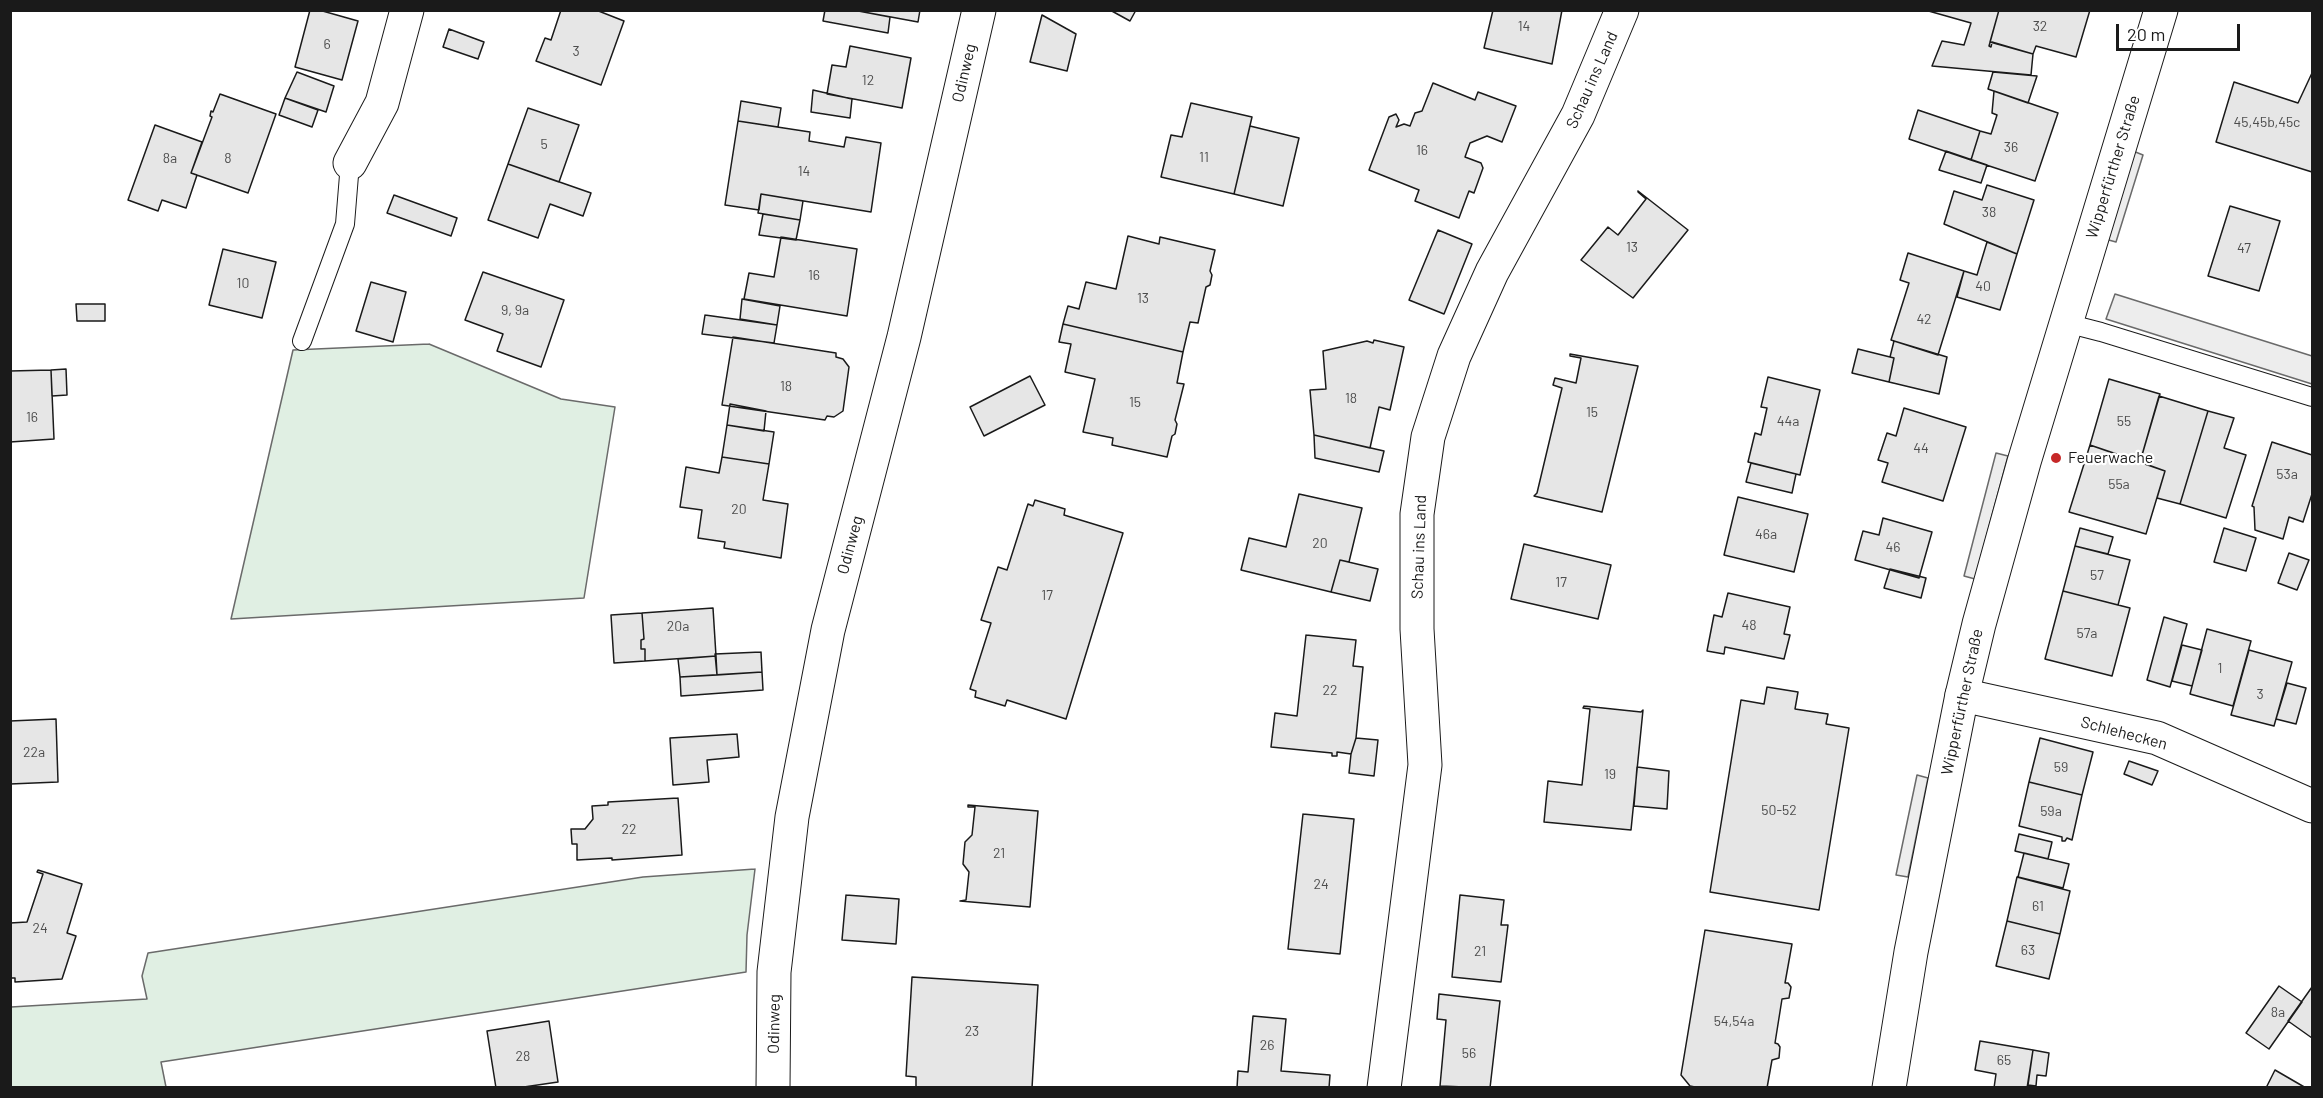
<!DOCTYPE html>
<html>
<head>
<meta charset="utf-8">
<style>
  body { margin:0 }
  #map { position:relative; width:2323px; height:1098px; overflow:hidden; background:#fff; font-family:Barlow,sans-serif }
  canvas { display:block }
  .frame { position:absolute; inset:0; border:12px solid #1a1a1a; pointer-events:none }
  .scale { position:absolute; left:2116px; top:24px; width:124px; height:27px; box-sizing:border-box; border:3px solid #1a1a1a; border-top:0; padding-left:8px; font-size:18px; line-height:21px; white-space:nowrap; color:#1a1a1a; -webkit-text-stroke:4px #fff; paint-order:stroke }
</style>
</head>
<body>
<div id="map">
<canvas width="2323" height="1098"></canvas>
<div class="frame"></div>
<div class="scale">20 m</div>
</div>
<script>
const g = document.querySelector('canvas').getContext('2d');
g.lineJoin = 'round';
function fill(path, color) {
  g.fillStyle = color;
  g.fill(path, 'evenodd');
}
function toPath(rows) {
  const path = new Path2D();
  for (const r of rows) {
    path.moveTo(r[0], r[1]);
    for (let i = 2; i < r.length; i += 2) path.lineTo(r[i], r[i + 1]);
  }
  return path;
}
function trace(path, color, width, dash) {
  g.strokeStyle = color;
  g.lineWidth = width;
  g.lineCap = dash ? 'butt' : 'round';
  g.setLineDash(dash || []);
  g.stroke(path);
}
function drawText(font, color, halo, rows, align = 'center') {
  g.font = font + ' Barlow,sans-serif';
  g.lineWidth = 4.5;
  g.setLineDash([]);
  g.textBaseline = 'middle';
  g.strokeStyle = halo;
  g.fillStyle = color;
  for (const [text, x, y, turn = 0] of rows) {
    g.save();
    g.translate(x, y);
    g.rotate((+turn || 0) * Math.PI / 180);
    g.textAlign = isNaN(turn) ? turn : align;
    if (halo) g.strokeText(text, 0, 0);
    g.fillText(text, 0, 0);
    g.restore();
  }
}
const green = toPath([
  [429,344,561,399,615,407,584,598,231,619,293,350,429,344],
  [755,869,747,935,746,972,161,1062,166,1087,11,1087,11,1007,147,999,142,976,148,953,643,877,755,869]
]);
const parking = toPath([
  [2133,151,2143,155,2116,242,2105,239,2133,151],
  [2115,294,2312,356,2312,384,2106,319,2115,294],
  [1996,453,2008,456,1975,579,1964,576,1996,453],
  [1917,775,1928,778,1908,877,1896,875,1917,775]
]);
const building = toPath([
  [310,10,319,10,358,21,342,80,295,67,310,10],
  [561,10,596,10,624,21,601,85,536,61,545,38,551,40,561,10],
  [825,10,853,10,890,17,888,33,823,21,825,10],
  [853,10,920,10,918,22,853,10],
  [1110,10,1136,10,1130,21,1110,10],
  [1493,10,1562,10,1552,64,1484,48,1493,10],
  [1925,10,1999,10,1989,46,1991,47,1992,42,2033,54,2031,75,1932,66,1942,41,1964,45,1971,23,1925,10],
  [1999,10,2090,10,2076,57,2036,46,2033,54,1990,42,1999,10],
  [1042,15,1076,34,1067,71,1030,62,1042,15],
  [449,29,484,42,478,59,443,47,449,29],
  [850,46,911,58,902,108,827,94,832,65,846,67,850,46],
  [297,72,334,86,326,112,285,98,297,72],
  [1993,72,2037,76,2028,103,1988,89,1993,72],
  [2312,73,2312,172,2216,142,2234,82,2298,103,2312,73],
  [1433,83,1475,100,1478,92,1516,106,1502,142,1487,136,1470,143,1465,157,1481,163,1483,168,1474,193,1469,191,1459,218,1415,201,1419,190,1369,170,1389,117,1396,114,1399,120,1396,127,1404,124,1410,126,1415,113,1422,111,1433,83],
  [813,90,852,99,850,118,811,112,813,90],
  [1994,91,2058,113,2035,181,1971,160,1980,131,1991,134,1997,115,1992,113,1994,91],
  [220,94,276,114,248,193,191,173,212,117,210,116,211,111,213,112,220,94],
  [285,98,318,110,312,127,279,115,285,98],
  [741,101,781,108,778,127,738,121,741,101],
  [1191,103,1252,117,1234,194,1161,177,1171,135,1182,137,1191,103],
  [528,108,579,125,559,182,508,164,528,108],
  [1918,110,1980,131,1971,160,1909,139,1918,110],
  [738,121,810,132,809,141,844,147,846,137,881,143,871,212,761,194,759,210,725,205,738,121],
  [155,125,202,142,191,173,197,175,186,208,162,200,158,211,128,200,155,125],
  [1250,126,1299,138,1283,206,1234,194,1250,126],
  [1946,151,1987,165,1981,183,1939,170,1946,151],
  [508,164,591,193,583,216,550,204,538,238,488,220,508,164],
  [1987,185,2034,200,2017,254,1944,224,1954,191,1982,200,1987,185],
  [1638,191,1688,230,1633,298,1581,260,1608,227,1618,235,1646,199,1638,192,1638,191],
  [761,194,803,201,800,220,758,213,761,194],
  [394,195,457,218,451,236,387,213,394,195],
  [2230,206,2280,221,2259,291,2208,276,2230,206],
  [763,214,800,220,796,240,759,235,763,214],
  [1438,230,1472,244,1444,314,1409,300,1438,230],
  [1128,236,1159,244,1160,237,1215,250,1210,271,1212,275,1210,285,1206,287,1198,323,1190,322,1183,352,1063,324,1068,306,1079,309,1086,282,1116,289,1128,236],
  [781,237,857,249,847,316,744,299,749,273,774,277,781,237],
  [1987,242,2017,254,2000,310,1957,297,1964,271,1977,275,1987,242],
  [223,249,276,262,262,318,209,305,223,249],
  [1908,253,1964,271,1938,355,1891,340,1909,283,1900,280,1908,253],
  [483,272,564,300,541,367,497,351,503,334,465,320,483,272],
  [371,282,406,292,393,342,356,331,371,282],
  [742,299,780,306,777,325,740,319,742,299],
  [76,304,105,304,105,321,77,321,76,304],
  [705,315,777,325,774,343,702,334,705,315],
  [1063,324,1183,352,1177,383,1184,384,1175,420,1177,424,1175,434,1172,436,1167,457,1112,445,1113,438,1083,432,1095,379,1065,372,1071,344,1059,342,1063,324],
  [733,337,836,353,836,357,843,359,849,367,843,411,834,417,827,416,825,420,722,405,733,337],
  [1374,340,1404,347,1390,410,1379,407,1370,448,1314,435,1310,390,1326,389,1323,351,1367,341,1373,343,1374,340],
  [1894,341,1947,357,1939,394,1889,382,1894,358,1890,357,1894,341],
  [1858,349,1894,358,1889,382,1852,373,1858,349],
  [1570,354,1638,366,1602,512,1534,496,1537,493,1562,388,1553,385,1555,378,1576,383,1581,358,1570,356,1570,354],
  [66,369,67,395,52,396,51,370,66,369],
  [51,370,54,439,10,442,10,371,51,370],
  [1030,376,1045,405,984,436,970,407,1030,376],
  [1768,377,1820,390,1800,475,1748,462,1755,433,1761,435,1767,408,1761,407,1768,377],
  [2109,379,2160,394,2140,462,2090,445,2109,379],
  [2159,396,2208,411,2180,504,2157,498,2165,471,2140,462,2159,396],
  [730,404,766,411,764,431,727,425,730,404],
  [1904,408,1966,427,1943,501,1882,482,1888,463,1878,460,1887,433,1896,436,1904,408],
  [2208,411,2234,418,2224,448,2246,455,2226,518,2180,504,2208,411],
  [727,425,774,432,769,464,722,457,727,425],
  [1314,435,1384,451,1379,472,1315,458,1314,435],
  [2272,442,2312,455,2312,494,2303,522,2289,517,2283,539,2255,530,2254,507,2252,506,2272,442],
  [2090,445,2165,471,2146,534,2069,512,2090,445],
  [722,457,769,464,763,500,788,504,781,558,724,548,725,542,698,538,702,510,680,507,686,467,719,473,722,457],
  [1751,463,1796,474,1792,493,1746,482,1751,463],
  [1299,494,1362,508,1349,562,1340,560,1331,592,1241,570,1249,538,1286,547,1299,494],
  [1738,497,1808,514,1794,572,1724,555,1738,497],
  [1035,500,1065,509,1064,515,1123,533,1066,719,1007,700,1005,706,975,697,976,691,970,689,991,623,981,620,998,567,1007,570,1028,504,1033,506,1035,500],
  [1883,518,1932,532,1919,578,1855,560,1863,531,1879,535,1883,518],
  [2080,528,2113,537,2108,554,2075,546,2080,528],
  [2224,528,2256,538,2246,571,2214,562,2224,528],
  [1524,544,1611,565,1598,619,1511,599,1524,544],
  [2075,546,2130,560,2118,605,2063,591,2075,546],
  [2289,553,2309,560,2297,590,2278,583,2289,553],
  [1340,560,1378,569,1370,601,1331,592,1340,560],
  [1890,569,1926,578,1921,598,1884,588,1890,569],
  [2063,591,2130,608,2112,676,2045,659,2063,591],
  [1728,593,1790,607,1784,634,1790,635,1784,659,1725,647,1724,654,1707,651,1714,615,1722,617,1728,593],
  [713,608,716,656,645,661,645,649,641,649,641,640,644,639,642,613,713,608],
  [642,613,644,639,641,640,641,649,645,649,645,661,614,663,611,615,642,613],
  [2164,617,2187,624,2170,687,2147,680,2164,617],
  [2207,629,2251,641,2233,706,2190,694,2207,629],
  [1306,635,1356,640,1353,666,1363,667,1356,738,1351,754,1337,752,1337,756,1332,756,1332,753,1271,747,1275,713,1297,716,1306,635],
  [2182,645,2202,650,2192,686,2172,681,2182,645],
  [2249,650,2292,662,2274,726,2231,715,2249,650],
  [761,652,762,672,717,675,715,654,761,652],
  [716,656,717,675,680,677,678,659,716,656],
  [762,672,763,690,681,696,680,677,762,672],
  [2287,683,2306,688,2296,724,2276,719,2287,683],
  [1767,687,1798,692,1795,709,1828,714,1826,724,1849,728,1819,910,1710,892,1741,700,1764,704,1767,687],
  [1584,706,1641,712,1643,710,1631,830,1544,822,1548,781,1582,785,1590,709,1583,708,1584,706],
  [56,719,58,782,10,784,10,721,56,719],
  [737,734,739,757,707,760,709,782,673,785,670,738,737,734],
  [1356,738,1378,740,1374,776,1349,773,1351,754,1356,738],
  [2040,738,2093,752,2082,795,2029,782,2040,738],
  [2129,761,2158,771,2152,785,2124,774,2129,761],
  [1637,767,1669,771,1667,809,1634,806,1637,767],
  [2029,782,2082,795,2072,840,2067,838,2065,841,2062,841,2062,837,2019,826,2029,782],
  [678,798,682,855,612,860,612,858,577,860,577,844,572,844,571,829,585,829,593,819,592,806,608,805,608,802,678,798],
  [968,805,1038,811,1030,907,960,901,966,900,969,872,963,864,965,842,972,835,975,807,968,807,968,805],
  [1303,814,1354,819,1340,954,1288,949,1303,814],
  [2019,834,2052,842,2048,859,2015,851,2019,834],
  [2024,853,2069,864,2063,888,2018,877,2024,853],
  [38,870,82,884,67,933,76,936,62,979,15,982,15,978,10,978,10,923,27,922,43,874,37,872,38,870],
  [2017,877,2070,891,2060,934,2007,921,2017,877],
  [846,895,899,899,896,944,842,940,846,895],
  [1460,895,1504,900,1501,925,1508,925,1501,982,1452,977,1460,895],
  [2007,921,2060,934,2049,979,1996,966,2007,921],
  [1705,930,1792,944,1785,983,1788,983,1791,987,1789,998,1782,999,1775,1043,1778,1044,1780,1047,1779,1058,1772,1060,1767,1088,1700,1088,1690,1086,1681,1075,1705,930],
  [912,977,1038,985,1032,1088,916,1088,916,1077,906,1076,912,977],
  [2279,986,2302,1002,2269,1049,2246,1033,2279,986],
  [2312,987,2312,1038,2288,1021,2312,987],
  [1439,994,1500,1001,1490,1088,1440,1086,1446,1020,1437,1019,1439,994],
  [1253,1016,1286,1019,1281,1071,1330,1075,1329,1088,1237,1088,1238,1071,1248,1072,1253,1016],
  [549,1021,558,1082,517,1088,496,1088,487,1031,549,1021],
  [1980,1041,2033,1050,2027,1088,1994,1088,1996,1074,1975,1070,1980,1041],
  [2033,1050,2049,1053,2046,1076,2037,1075,2036,1086,2028,1085,2033,1050],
  [2275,1070,2306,1088,2266,1088,2275,1070]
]);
const lane = toPath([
  [2066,323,2101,332,2312,397],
  [302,341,345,224,350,163]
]);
const street = toPath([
  [350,163,382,103,407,10],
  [1962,695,2157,738,2312,806],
  [773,1088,774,972,792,817,828,630,904,337,979,10],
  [1384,1088,1425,765,1417,629,1417,514,1428,437,1454,356,1492,272,1578,115,1622,10]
]);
const secondary = toPath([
  [1889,1088,1911,952,1962,695,1979,624,2024,462,2161,10]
]);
const markers = [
  [2056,458,6,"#c62828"]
];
const numberNames = [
  ["14",1524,26],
  ["32",2040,26],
  ["6",327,44],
  ["3",576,51],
  ["12",868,80],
  ["45,45b,45c",2267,122],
  ["5",544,144],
  ["36",2011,147],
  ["16",1422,150],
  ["11",1204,157],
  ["8a",170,158],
  ["8",228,158],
  ["14",804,171],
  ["38",1989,212],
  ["13",1632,247],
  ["47",2244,248],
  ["16",814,275],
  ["10",243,283],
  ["40",1983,286],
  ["13",1143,298],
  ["9, 9a",515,310],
  ["42",1924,319],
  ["18",786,386],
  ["18",1351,398],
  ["15",1135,402],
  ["15",1592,412],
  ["16",32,417],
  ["44a",1788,421],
  ["55",2124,421],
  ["44",1921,448],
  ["53a",2287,474],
  ["55a",2119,484],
  ["20",739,509],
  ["46a",1766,534],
  ["20",1320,543],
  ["46",1893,547],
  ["57",2097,575],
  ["17",1561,582],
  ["17",1047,595],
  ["48",1749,625],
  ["20a",678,626],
  ["57a",2087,633],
  ["1",2220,668],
  ["22",1330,690],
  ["3",2260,694],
  ["22a",34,752],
  ["59",2061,767],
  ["19",1610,774],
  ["50-52",1779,810],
  ["59a",2051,811],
  ["22",629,829],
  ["21",999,853],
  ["24",1321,884],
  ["61",2038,906],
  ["24",40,928],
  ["63",2028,950],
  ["21",1480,951],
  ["8a",2278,1012],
  ["54,54a",1734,1021],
  ["23",972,1031],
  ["26",1267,1045],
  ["56",1469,1053],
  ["28",523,1056],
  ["65",2004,1060]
];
const streetNames = [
  ["Odinweg",964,73,-77],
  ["Schau ins Land",1592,80,-66],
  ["Wipperfürther Straße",2113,167,-73],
  ["Odinweg",850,545,-75],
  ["Schau ins Land",1419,547,-88],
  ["Wipperfürther Straße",1962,702,-78],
  ["Schlehecken",2124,733,15],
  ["Odinweg",774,1024,-89]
];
const poiNames = [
  ["Feuerwache",2068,458]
];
fill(green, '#e0efe3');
trace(green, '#6a6a6a', 1.5);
fill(parking, '#ededed');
trace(parking, '#6a6a6a', 1.5);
fill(building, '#e6e6e6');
trace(building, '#1a1a1a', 1.5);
trace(lane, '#1a1a1a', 20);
trace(street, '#1a1a1a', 35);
trace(secondary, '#1a1a1a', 35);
trace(lane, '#fff', 18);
trace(street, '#fff', 33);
trace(secondary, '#fff', 33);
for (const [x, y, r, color] of markers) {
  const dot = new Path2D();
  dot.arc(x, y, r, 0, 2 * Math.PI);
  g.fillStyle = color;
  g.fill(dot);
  trace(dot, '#fff', 2);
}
drawText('14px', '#4d4d4d', null, numberNames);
drawText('16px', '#1a1a1a', '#fff', streetNames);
drawText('16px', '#1a1a1a', '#fff', poiNames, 'left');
</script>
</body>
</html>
